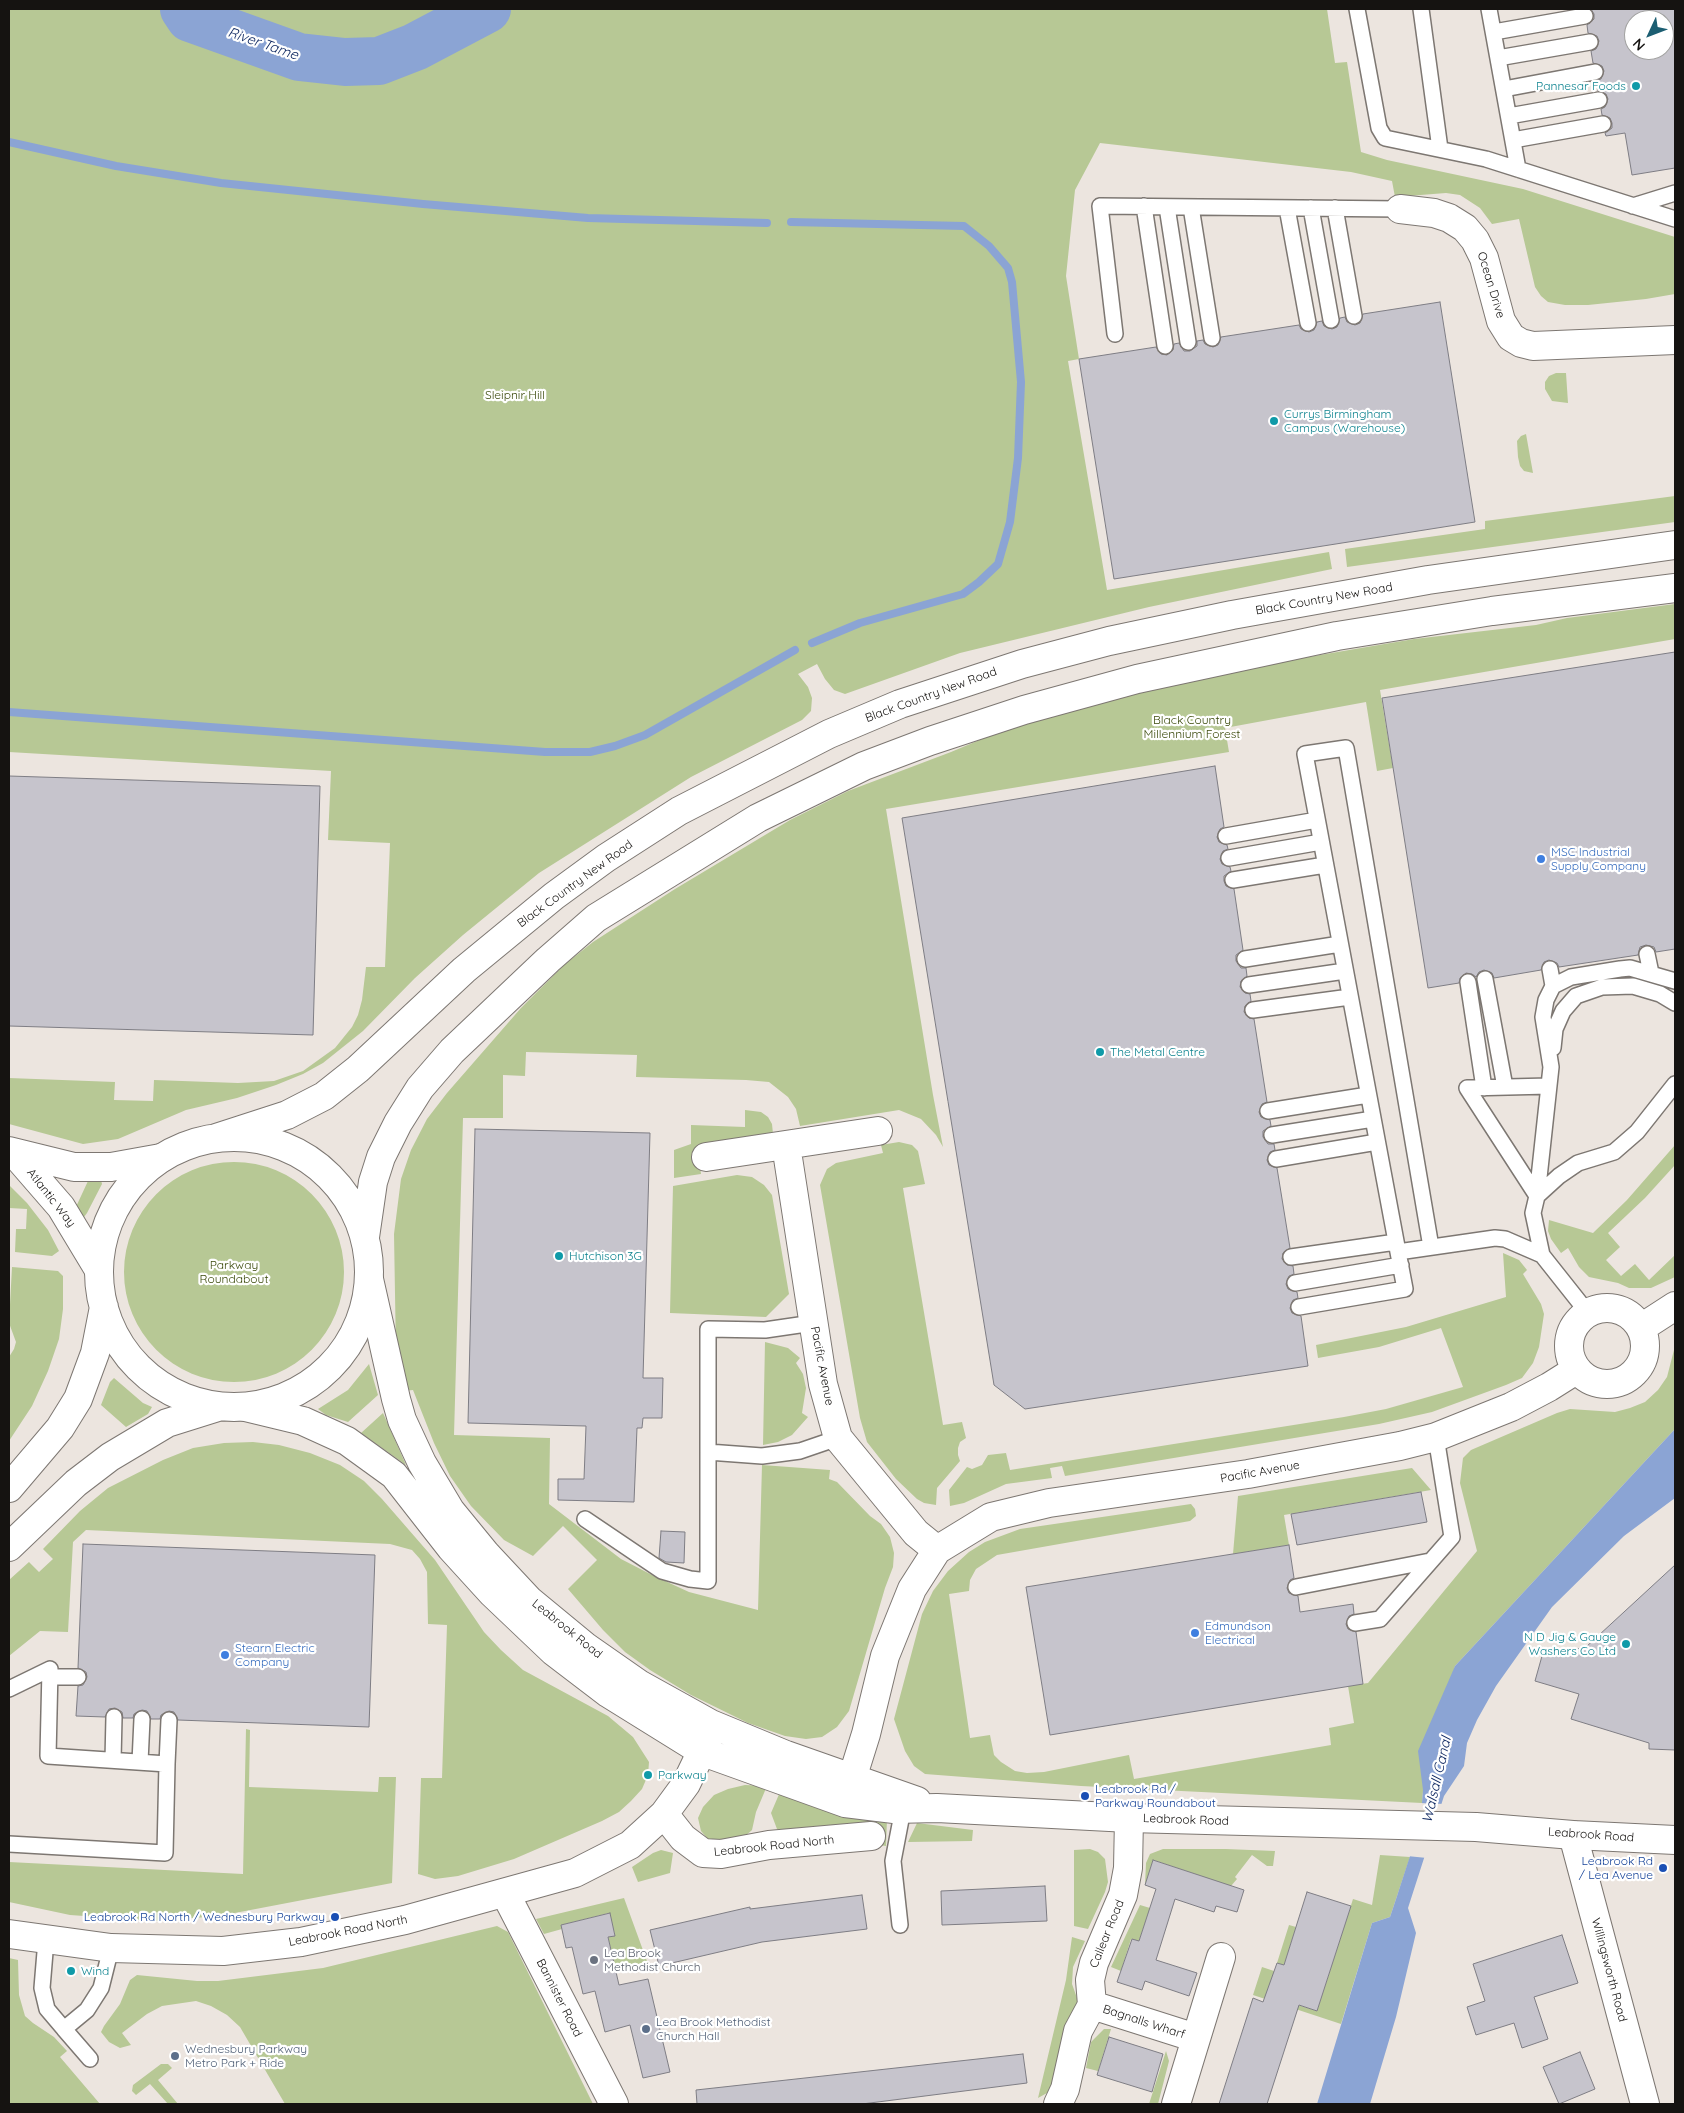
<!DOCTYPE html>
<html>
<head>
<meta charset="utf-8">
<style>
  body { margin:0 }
  #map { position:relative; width:1684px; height:2113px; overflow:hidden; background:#ece5df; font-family:Quicksand,sans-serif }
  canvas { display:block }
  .frame { position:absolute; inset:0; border:10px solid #151311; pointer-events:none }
  .north { position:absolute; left:1624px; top:10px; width:50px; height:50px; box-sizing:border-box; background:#fff; border:1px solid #a1a1a0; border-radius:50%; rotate:227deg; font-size:14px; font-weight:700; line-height:20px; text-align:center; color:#151311 }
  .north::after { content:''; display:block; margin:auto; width:18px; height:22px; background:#1c5e72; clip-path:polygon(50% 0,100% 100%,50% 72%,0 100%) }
</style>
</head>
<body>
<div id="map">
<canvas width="1684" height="2113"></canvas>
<div class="frame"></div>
<div class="north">N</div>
</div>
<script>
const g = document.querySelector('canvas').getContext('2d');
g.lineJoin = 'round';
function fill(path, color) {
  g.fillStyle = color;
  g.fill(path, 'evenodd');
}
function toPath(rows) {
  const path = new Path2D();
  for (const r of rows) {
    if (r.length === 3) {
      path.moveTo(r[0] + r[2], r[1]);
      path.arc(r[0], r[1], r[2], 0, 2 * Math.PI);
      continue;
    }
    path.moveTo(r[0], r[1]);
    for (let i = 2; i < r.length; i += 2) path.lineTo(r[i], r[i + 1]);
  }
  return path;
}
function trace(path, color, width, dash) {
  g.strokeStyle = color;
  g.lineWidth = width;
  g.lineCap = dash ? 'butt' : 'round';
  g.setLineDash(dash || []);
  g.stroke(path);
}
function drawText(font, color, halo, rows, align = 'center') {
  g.font = font + ' Quicksand,sans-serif';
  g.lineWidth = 4.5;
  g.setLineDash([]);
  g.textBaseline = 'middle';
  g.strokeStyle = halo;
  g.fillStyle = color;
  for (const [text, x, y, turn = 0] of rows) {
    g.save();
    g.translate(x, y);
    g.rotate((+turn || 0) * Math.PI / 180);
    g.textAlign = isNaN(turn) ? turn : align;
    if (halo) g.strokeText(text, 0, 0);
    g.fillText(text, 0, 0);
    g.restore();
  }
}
const green = toPath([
  [9,9,1327,9,1335,63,1347,62,1361,152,1387,160,1523,189,1675,237,1675,294,1646,299,1588,305,1565,305,1548,302,1541,296,1535,287,1519,219,1492,224,1480,208,1460,195,1446,193,1395,197,1392,181,1351,172,1100,143,1075,190,1066,276,1079,359,1068,361,1107,590,1329,552,1332,569,1149,607,960,653,845,694,834,690,825,679,817,664,798,674,808,687,812,698,811,711,802,720,691,777,539,873,463,935,415,978,363,1031,323,1063,303,1074,276,1085,237,1098,186,1110,118,1139,83,1144,9,1124,9,1078,115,1082,114,1100,153,1101,154,1080,238,1083,274,1081,303,1071,335,1048,352,1027,358,1015,362,1000,366,967,385,967,390,843,328,840,331,771,9,752],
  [1556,373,1566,373,1568,403,1552,401,1545,389,1545,382,1549,376],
  [1526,434,1533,473,1524,471,1520,466,1518,457,1517,441,1521,436],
  [1675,496,1675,522,1347,567,1345,549,1485,529,1485,521],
  [1675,604,1675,639,1380,690,1393,768,1377,771,1366,702,1225,728,1229,752,886,809,933,1095,943,1147,936,1135,921,1119,899,1110,800,1126,796,1109,788,1097,769,1082,746,1080,636,1077,637,1055,526,1052,525,1076,503,1075,503,1118,463,1118,454,1435,550,1438,549,1504,621,1559,652,1575,689,1592,758,1610,762,1465,830,1470,829,1479,837,1482,870,1516,881,1524,890,1537,894,1553,893,1567,885,1588,849,1711,837,1727,822,1737,806,1739,785,1736,748,1723,691,1695,650,1670,625,1652,603,1630,568,1589,597,1560,563,1526,533,1556,504,1540,471,1506,450,1476,434,1443,413,1390,403,1391,396,1353,394,1234,401,1179,411,1150,427,1119,447,1093,521,1008,564,965,593,942,675,889,790,820,848,791,951,752,1001,731,1117,697,1267,664,1414,639,1536,625,1567,618],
  [745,1110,761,1112,768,1117,772,1124,773,1134,697,1145,701,1174,674,1178,674,1150,691,1144,691,1125,745,1127],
  [899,1142,912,1145,918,1151,925,1184,903,1188,943,1425,962,1422,966,1438,960,1442,958,1448,958,1455,960,1461,937,1488,936,1505,924,1503,917,1499,896,1479,867,1442,860,1418,820,1185,827,1169,836,1163,883,1153,881,1145],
  [1675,1145,1675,1165,1645,1198,1608,1233,1620,1247,1606,1260,1621,1276,1635,1264,1649,1280,1675,1255,1675,1277,1651,1288,1629,1288,1618,1283,1589,1277,1579,1267,1568,1248,1561,1253,1551,1239,1548,1231,1549,1220,1593,1233,1627,1200],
  [234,1272,110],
  [737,1175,752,1177,764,1185,772,1195,789,1294,766,1317,670,1313,673,1186],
  [101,1180,102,1184,87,1213,84,1217,78,1217,75,1209,88,1181],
  [9,1185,27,1203,48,1230,59,1251,52,1256,15,1252,16,1229,26,1229,27,1209,9,1208],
  [1503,1253,1519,1260,1527,1270,1523,1274,1541,1304,1544,1314,1539,1347,1533,1363,1522,1378,1506,1385,1432,1412,1379,1424,1065,1476,1062,1466,1050,1468,1052,1478,1006,1484,964,1503,950,1506,949,1490,967,1467,972,1469,982,1465,988,1455,1006,1453,1010,1470,1344,1417,1386,1409,1463,1387,1441,1328,1379,1347,1318,1358,1316,1345,1406,1327,1506,1297],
  [12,1267,58,1271,63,1276,63,1309,59,1339,48,1371,32,1406,9,1441,9,1357,14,1349,16,1342,9,1323],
  [765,1342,788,1348,800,1358,796,1363,803,1374,806,1388,802,1413,808,1417,792,1435,778,1442,763,1445],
  [1675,1346,1675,1429,1455,1666,1423,1791,1422,1803,1081,1786,925,1774,914,1766,905,1751,894,1719,922,1614,933,1591,948,1571,969,1552,985,1542,1020,1529,1191,1504,1195,1509,1196,1516,1190,1521,997,1555,976,1569,970,1580,969,1591,949,1594,970,1738,990,1735,994,1755,1001,1762,1015,1771,1027,1773,1044,1772,1129,1755,1134,1779,1331,1745,1329,1728,1354,1723,1348,1686,1368,1683,1477,1551,1460,1483,1463,1458,1471,1450,1557,1413,1570,1409,1615,1412,1630,1408,1645,1402,1658,1390,1667,1377],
  [369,1364,378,1395,348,1422,326,1415,318,1409,348,1390],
  [114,1378,143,1403,152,1407,148,1414,126,1427,101,1405,110,1382],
  [383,1413,406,1465,361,1433],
  [253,1442,279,1445,310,1453,340,1465,364,1481,382,1499,435,1560,484,1632,501,1650,523,1670,608,1716,633,1737,649,1762,648,1775,642,1789,631,1801,619,1812,602,1821,514,1859,458,1876,435,1879,418,1874,421,1778,442,1778,447,1625,428,1624,427,1572,420,1559,412,1550,390,1544,86,1530,73,1542,68,1632,40,1631,9,1656,9,1580,29,1562,39,1572,53,1559,43,1549,80,1511,108,1488,163,1460,193,1448,224,1443],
  [1412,1468,1431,1490,1284,1515,1289,1545,1233,1554,1238,1496],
  [246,1729,250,1730,249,1787,378,1792,379,1777,396,1777,392,1883,219,1916,156,1921,70,1915,9,1902,9,1862,243,1874],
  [745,1785,767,1786,756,1812,752,1830,743,1838,719,1845,708,1839,701,1831,698,1818,703,1807,714,1795,728,1789],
  [780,1792,887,1819,886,1846,783,1833,777,1829,771,1813],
  [917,1823,973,1830,972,1841,908,1842],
  [1090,1849,1098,1852,1105,1859,1108,1882,1105,1892,1088,1929,1074,1926,1074,1850],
  [1163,1849,1226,1849,1275,1851,1273,1866,1267,1866,1252,1855,1235,1877,1237,1879,1231,1886,1153,1860,1145,1885,1146,1863,1150,1854],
  [661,1850,673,1853,670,1873,638,1882,632,1867,653,1853],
  [1380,1855,1410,1857,1390,1917,1372,1923,1341,2024,1253,1995,1262,1967,1274,1971,1273,1997,1317,2011,1353,1899,1372,1905],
  [624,1898,648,1964,616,1972,608,1937,615,1935,609,1913,561,1925,562,1929,544,1934,536,1919],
  [1140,1905,1150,1908,1139,1941,1131,1939,1121,1971,1111,1967],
  [1289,1925,1296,1927,1284,1965,1277,1963],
  [497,1926,508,1932,593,2104,285,2104,240,2027,227,2015,211,2006,196,2001,162,2006,147,2014,122,2033,131,2045,120,2048,109,2042,101,2032,104,2026,120,2004,130,1980,137,1975,197,1981,218,1981,323,1968],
  [1072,1937,1085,1941,1073,1967,1072,1984,1077,1998,1077,2007,1052,2086,1047,2093,1038,2098,1066,1980],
  [9,1958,18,1960,19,1995,25,2016,33,2023,54,2037,67,2051,60,2057,100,2104,9,2104],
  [1104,2029,1111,2029,1098,2071,1086,2068,1091,2042],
  [1166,2051,1169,2061,1158,2104,1149,2104],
  [161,2064,168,2064,172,2068,158,2080,178,2104,168,2104,150,2084,136,2095,132,2091,133,2085]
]);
const water = toPath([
  [1675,1429,1675,1498,1624,1536,1552,1607,1496,1686,1477,1720,1467,1743,1464,1766,1444,1796,1408,1908,1416,1933,1396,2017,1370,2104,1317,2104,1372,1923,1390,1917,1397,1896,1410,1856,1422,1803,1423,1790,1418,1751,1455,1666]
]);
const pier = toPath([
  [1419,1803,1444,1804,1427,1858,1407,1856]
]);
const stream = toPath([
  [9,142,116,166,221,183,423,204,588,218,767,223],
  [791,222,964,226,989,246,1008,268,1012,282,1021,382,1018,458,1010,522,998,564,979,582,963,594,860,623,812,643],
  [9,712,545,752,590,752,615,746,645,735,795,650]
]);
const river = toPath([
  [184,9,190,18,299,57,345,62,379,61,415,47,487,9]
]);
const building = toPath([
  [1591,9,1675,9,1675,168,1632,175,1625,133,1606,136,1605,133,1612,128,1612,123,1610,118,1602,115,1601,109,1605,107,1608,99,1606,94,1598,91,1596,81,1601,79,1604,71,1602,66,1593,63,1591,51,1596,49,1599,41,1597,36,1588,33,1587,25,1594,19,1594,14,1591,9],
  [1634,20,1664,20,1664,50,1634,50,1634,20],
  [1440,302,1475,522,1114,579,1079,359,1156,347,1161,354,1167,355,1173,350,1174,344,1179,343,1184,351,1190,351,1197,346,1197,341,1203,340,1205,344,1213,347,1218,345,1221,337,1299,325,1301,329,1309,332,1314,330,1317,322,1322,321,1324,326,1332,329,1337,327,1340,318,1345,317,1347,322,1355,325,1360,323,1363,314,1440,302],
  [1675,652,1675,949,1656,952,1654,947,1646,945,1640,947,1638,955,1559,967,1557,963,1549,960,1544,962,1541,970,1494,978,1492,973,1484,970,1479,972,1476,977,1472,974,1466,973,1460,978,1459,983,1428,988,1382,698,1675,652],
  [1215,766,1224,827,1220,829,1217,837,1219,842,1227,845,1228,849,1223,851,1220,859,1222,864,1230,867,1231,871,1224,876,1224,881,1226,886,1234,889,1243,950,1236,955,1236,961,1241,968,1246,968,1247,976,1241,981,1240,987,1245,993,1250,994,1251,1001,1245,1006,1244,1012,1249,1018,1254,1019,1267,1102,1262,1104,1259,1112,1261,1117,1270,1120,1271,1126,1263,1131,1263,1137,1268,1144,1274,1144,1275,1150,1270,1152,1267,1160,1269,1165,1277,1168,1290,1248,1283,1253,1282,1259,1287,1265,1293,1266,1294,1274,1289,1276,1286,1284,1288,1289,1297,1292,1298,1298,1293,1300,1290,1308,1292,1313,1301,1316,1308,1366,1025,1409,994,1385,902,818,1215,766],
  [9,776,320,786,313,1035,9,1026,9,776],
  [475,1129,650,1133,643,1378,663,1378,662,1418,643,1418,642,1428,637,1428,634,1502,558,1500,558,1479,584,1479,586,1426,468,1423,475,1129],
  [1421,1492,1427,1522,1297,1545,1291,1514,1421,1492],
  [661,1531,685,1532,684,1563,666,1562,659,1558,661,1531],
  [83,1544,375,1555,369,1727,178,1720,174,1712,169,1711,161,1715,160,1719,151,1719,147,1711,142,1710,134,1714,133,1718,123,1718,122,1712,115,1708,109,1709,105,1717,76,1716,78,1686,83,1685,87,1677,86,1672,78,1668,83,1544],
  [1289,1545,1294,1578,1290,1580,1287,1588,1289,1593,1298,1596,1300,1612,1353,1604,1354,1614,1349,1616,1346,1624,1348,1629,1356,1632,1363,1684,1050,1735,1026,1587,1289,1545],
  [1675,1565,1675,1750,1649,1749,1649,1743,1571,1719,1579,1694,1535,1681,1542,1656,1586,1647,1675,1565],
  [1153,1860,1244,1890,1237,1912,1216,1906,1214,1912,1175,1899,1156,1960,1197,1973,1189,1996,1145,1981,1142,1990,1117,1982,1132,1939,1139,1941,1156,1889,1145,1885,1153,1860],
  [1045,1886,1047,1921,942,1925,941,1891,1045,1886],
  [1307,1892,1351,1906,1317,2011,1299,2005,1267,2104,1219,2104,1253,1998,1263,2002,1277,1963,1284,1965,1307,1892],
  [862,1895,867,1929,762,1942,659,1966,650,1930,750,1907,750,1909,862,1895],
  [610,1913,615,1936,608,1937,619,1985,648,1979,670,2072,643,2078,630,2025,605,2032,595,1991,583,1994,572,1947,566,1948,561,1925,610,1913],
  [1562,1935,1578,1983,1534,1997,1548,2039,1522,2048,1514,2023,1476,2035,1467,2007,1485,2001,1473,1964,1562,1935],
  [1109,2037,1163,2054,1152,2092,1097,2075,1109,2037],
  [1580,2052,1595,2089,1559,2104,1543,2067,1580,2052],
  [1023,2054,1027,2083,862,2104,697,2104,696,2090,1023,2054]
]);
const lane = toPath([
  [1357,9,1379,128,1385,138,1486,159,1675,219],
  [1421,9,1440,149],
  [1489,9,1518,169],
  [1494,32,1585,16],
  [1498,58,1590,42],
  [1504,89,1595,72],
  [1509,116,1599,100],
  [1513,140,1603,124],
  [1144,206,1165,346],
  [1633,206,1675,193],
  [1167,207,1188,342],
  [1191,207,1212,338],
  [1287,208,1308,323],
  [1311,208,1331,320],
  [1335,208,1354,316],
  [1115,334,1100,206,1400,209],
  [1226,836,1317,820],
  [1229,858,1321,842],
  [1233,880,1325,865],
  [1647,954,1651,973],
  [1245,959,1340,944],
  [1550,969,1553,986],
  [1485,979,1505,1087],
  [1468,982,1484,1088],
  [1249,985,1345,971],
  [1253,1010,1350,997],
  [1553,1048,1555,1029,1563,1011,1576,996,1602,987,1633,986,1660,994,1675,1003],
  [1268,1111,1368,1095],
  [1272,1135,1373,1119],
  [1276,1159,1377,1142],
  [1537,1196,1467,1088,1549,1086],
  [1537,1196,1559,1176,1578,1163,1614,1152,1637,1132,1675,1084],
  [1431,1247,1346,748,1305,754,1398,1252,1495,1238,1505,1239,1542,1255],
  [1291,1257,1396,1242],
  [1295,1283,1401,1265],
  [1299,1307,1405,1289,1398,1252],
  [1588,1313,1542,1255,1533,1213,1537,1196,1551,1067,1543,1017,1546,1000,1553,986,1571,977,1620,969,1630,968,1675,981],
  [708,1452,762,1456,800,1451,838,1438],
  [585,1519,662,1571,690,1579,708,1581,708,1329,765,1330,813,1323],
  [1296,1587,1430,1561],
  [1355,1623,1380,1619,1452,1537,1436,1437],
  [50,1677,78,1677],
  [9,1689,50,1669,48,1756,167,1764,165,1853,9,1844],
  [113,1760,114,1717],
  [140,1762,142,1719],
  [167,1764,169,1720],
  [900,1925,893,1861,903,1809],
  [46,1940,42,1988,47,2009,64,2029,87,2010,101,1988,111,1948],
  [64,2029,90,2059]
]);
const street = toPath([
  [1400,209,1434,213,1449,218,1465,228,1475,240,1484,258,1501,321,1511,337,1521,343,1533,346,1675,340],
  [786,1145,823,1384,838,1438,916,1533,937,1550],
  [9,1151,74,1167,111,1167,161,1158],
  [15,1154,61,1207,99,1270],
  [706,1157,878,1131],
  [1607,1346,38],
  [1641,1328,1675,1306],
  [845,1801,866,1734,885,1656,912,1589,937,1550,991,1517,1049,1503,1248,1474,1400,1446,1436,1437,1511,1407,1549,1387,1576,1370],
  [664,1814,683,1838,703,1853,721,1854,769,1845,871,1836],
  [1573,1835,1645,2104],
  [505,1893,614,2104],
  [9,1934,111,1948,223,1951,301,1942,405,1920,575,1873,630,1845,664,1814,686,1784,712,1730],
  [1092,2005,1196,2038],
  [1058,2104,1065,2089,1078,2031,1092,2005,1090,1980,1094,1963,1123,1895,1128,1868,1129,1818],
  [1176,2104,1221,1957]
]);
const primary = toPath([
  [369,1279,396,1399,402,1420,422,1463,450,1510,486,1554,529,1600,586,1647,639,1684,711,1724,786,1755,917,1801],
  [245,1407,303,1421,347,1441,394,1475,451,1548,492,1593,553,1651,608,1693,703,1752,845,1803,894,1809,937,1808,1129,1818,1476,1827,1573,1835,1675,1840]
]);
const highway = toPath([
  [234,1272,135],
  [216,1138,287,1115,324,1096,358,1069,464,970,554,896,606,858,679,811,829,734,900,704,1022,664,1109,641,1232,615,1428,580,1675,545],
  [365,1237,373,1182,381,1157,398,1123,420,1088,452,1051,548,960,596,918,758,818,864,766,930,741,1024,710,1137,679,1337,636,1492,611,1675,588],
  [9,1488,60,1428,78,1399,95,1353,104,1307],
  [9,1547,76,1483,110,1457,167,1423,218,1407]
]);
const markers = [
  [1636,86,5,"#0f9aa8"],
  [1274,421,5,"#0f9aa8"],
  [1541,859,5,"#3f7fe0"],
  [1100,1052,5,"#0f9aa8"],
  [559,1256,5,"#0f9aa8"],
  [1195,1633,5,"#3f7fe0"],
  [1626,1644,5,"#0f9aa8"],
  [225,1655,5,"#3f7fe0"],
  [648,1775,5,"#0f9aa8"],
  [1085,1796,5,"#1a4fb4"],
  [1663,1868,5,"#1a4fb4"],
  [335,1917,5,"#1a4fb4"],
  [594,1960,5,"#6b7280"],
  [71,1971,5,"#0f9aa8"],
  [646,2029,5,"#5c6f8a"],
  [175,2056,5,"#5c6f8a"]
];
const cultureNames = [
  ["Pannesar Foods",1626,86,"right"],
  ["Currys Birmingham",1284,414],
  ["Campus (Warehouse)",1284,428],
  ["The Metal Centre",1110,1052],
  ["Hutchison 3G",569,1256],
  ["N D Jig & Gauge",1616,1637,"right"],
  ["Washers Co Ltd",1616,1651,"right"],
  ["Parkway",658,1775],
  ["Wind",81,1971]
];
const streetNames = [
  ["Ocean Drive",1491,285,73],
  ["Black Country New Road",1324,599,-10],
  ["Black Country New Road",931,695,-20],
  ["Black Country New Road",575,884,-36],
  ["Atlantic Way",51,1198,52],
  ["Pacific Avenue",822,1366,79],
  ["Pacific Avenue",1260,1472,-10],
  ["Leabrook Road",567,1629,39],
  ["Leabrook Road",1186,1820,2],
  ["Leabrook Road",1591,1835,4],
  ["Leabrook Road North",774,1846,-6],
  ["Leabrook Road North",348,1931,-11],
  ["Callear Road",1107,1934,-68],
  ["Willingsworth Road",1609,1970,75],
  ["Bannister Road",559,1998,63],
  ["Bagnalls Wharf",1144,2022,18]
];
const parkNames = [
  ["Sleipnir Hill",515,395],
  ["Black Country",1192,720],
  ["Millennium Forest",1192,734],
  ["Parkway",234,1265],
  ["Roundabout",234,1279]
];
const shopNames = [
  ["MSC Industrial",1551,852],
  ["Supply Company",1551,866],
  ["Edmundson",1205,1626],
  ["Electrical",1205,1640],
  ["Stearn Electric",235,1648],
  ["Company",235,1662]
];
const transitNames = [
  ["Leabrook Rd /",1095,1789,"left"],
  ["Parkway Roundabout",1095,1803,"left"],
  ["Leabrook Rd",1653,1861],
  ["/ Lea Avenue",1653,1875],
  ["Leabrook Rd North / Wednesbury Parkway",325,1917]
];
const worshipNames = [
  ["Lea Brook",604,1953],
  ["Methodist Church",604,1967]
];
const serviceNames = [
  ["Lea Brook Methodist",656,2022],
  ["Church Hall",656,2036],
  ["Wednesbury Parkway",185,2049],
  ["Metro Park + Ride",185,2063]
];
const waterNames = [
  ["River Tame",263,44,19],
  ["Walsall Canal",1437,1780,-77]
];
fill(green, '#b7c895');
fill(water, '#8ba4d4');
fill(pier, '#ece5df');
trace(stream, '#8ba4d4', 8);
trace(river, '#8ba4d4', 48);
fill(building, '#c6c4cc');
trace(building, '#7e7d84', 1);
trace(lane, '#7d7772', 18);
trace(street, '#7d7772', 30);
trace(primary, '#7d7772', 30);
trace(highway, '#7d7772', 30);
trace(lane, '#fff', 15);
trace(street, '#fff', 28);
trace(primary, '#fff', 28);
trace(highway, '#fff', 28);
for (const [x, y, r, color] of markers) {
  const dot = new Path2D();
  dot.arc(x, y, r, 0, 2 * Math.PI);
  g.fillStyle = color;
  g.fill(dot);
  trace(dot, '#fff', 2);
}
drawText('12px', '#0d838f', '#fff', cultureNames, 'left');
drawText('12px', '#151311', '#fff', streetNames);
drawText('12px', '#3a490a', '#fff', parkNames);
drawText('12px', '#366cbe', '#fff', shopNames, 'left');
drawText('12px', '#164399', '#fff', transitNames, 'right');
drawText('12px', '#5b616d', '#fff', worshipNames, 'left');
drawText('12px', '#4e5e75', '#fff', serviceNames, 'left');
drawText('italic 14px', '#112a63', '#fff', waterNames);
</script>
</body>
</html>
